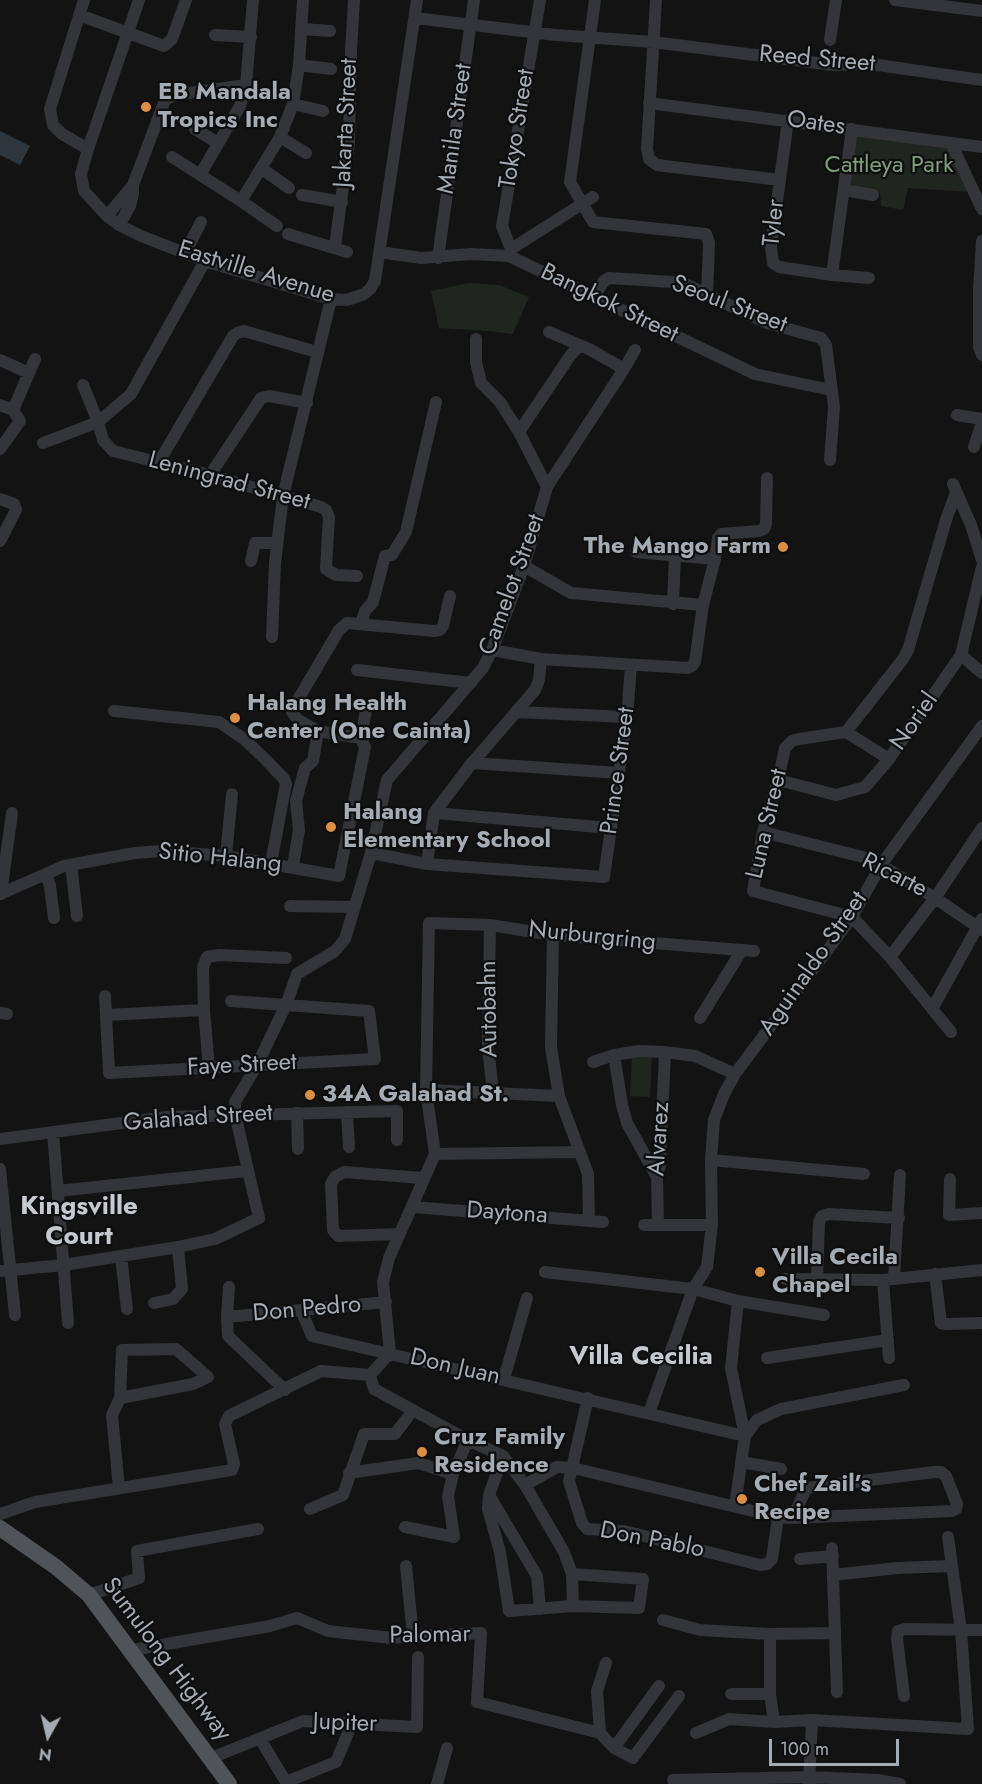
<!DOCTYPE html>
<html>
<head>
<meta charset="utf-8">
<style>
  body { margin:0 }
  #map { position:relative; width:982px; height:1784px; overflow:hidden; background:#131314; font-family:Jost,sans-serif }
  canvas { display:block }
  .north { position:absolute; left:18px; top:1706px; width:60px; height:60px; -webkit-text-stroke:4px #0e0e0f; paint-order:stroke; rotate:188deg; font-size:16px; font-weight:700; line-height:24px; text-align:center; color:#a6acb3 }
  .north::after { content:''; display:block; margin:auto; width:21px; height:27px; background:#a6acb3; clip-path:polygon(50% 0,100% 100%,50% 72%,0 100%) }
  .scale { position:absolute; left:769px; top:1739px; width:130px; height:27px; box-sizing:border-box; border:3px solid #a6acb3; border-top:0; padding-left:8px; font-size:18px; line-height:21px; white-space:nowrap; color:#a6acb3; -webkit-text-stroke:4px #0e0e0f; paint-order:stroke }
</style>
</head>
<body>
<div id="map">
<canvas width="982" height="1784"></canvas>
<div class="north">N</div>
<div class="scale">100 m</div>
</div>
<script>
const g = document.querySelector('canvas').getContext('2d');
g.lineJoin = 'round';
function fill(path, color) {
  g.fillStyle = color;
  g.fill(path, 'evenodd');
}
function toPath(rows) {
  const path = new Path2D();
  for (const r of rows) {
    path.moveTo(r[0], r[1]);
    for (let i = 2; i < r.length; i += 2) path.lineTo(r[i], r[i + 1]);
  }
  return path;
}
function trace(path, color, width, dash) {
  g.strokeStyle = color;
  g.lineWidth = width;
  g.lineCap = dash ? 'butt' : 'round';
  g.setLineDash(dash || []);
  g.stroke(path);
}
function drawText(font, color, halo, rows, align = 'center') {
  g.font = font + ' Jost,sans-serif';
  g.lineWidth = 4.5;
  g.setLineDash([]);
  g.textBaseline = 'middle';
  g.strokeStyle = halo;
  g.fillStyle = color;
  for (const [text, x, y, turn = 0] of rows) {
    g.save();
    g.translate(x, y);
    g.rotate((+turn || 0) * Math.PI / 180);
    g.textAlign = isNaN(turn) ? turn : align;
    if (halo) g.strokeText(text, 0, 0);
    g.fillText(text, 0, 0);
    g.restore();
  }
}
const green = toPath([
  [854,132,947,146,969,192,908,188,903,210,881,206,880,193,846,188],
  [469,283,499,285,529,297,513,334,488,331,439,328,431,291],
  [632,1055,652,1056,650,1097,630,1096]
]);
const water = toPath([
  [0,131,30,146,20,165,0,155]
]);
const minor = toPath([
  [84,0,50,109,53,125,62,134,88,149],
  [139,0,88,149,81,174,84,191,107,216,119,225,141,236,205,261,331,299,347,300,364,294,370,289,375,281,417,0],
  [595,0,570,182,593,222,706,234,709,243,707,296],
  [656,0,647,149,649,159,657,165,780,180],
  [895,0,982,11],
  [79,15,164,46,172,39,186,0],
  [415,18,556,35,653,42,833,65,871,64,982,80],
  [302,29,330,31],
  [215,35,251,37],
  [830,40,836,0],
  [299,65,331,69],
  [649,103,982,147],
  [293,104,323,111],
  [788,120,771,246,773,263,779,267,832,275,869,278],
  [195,129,218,143],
  [280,137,306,153],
  [951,143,982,209],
  [172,157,241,201,277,226],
  [261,168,289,188],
  [200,175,240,106,246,85,253,0],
  [844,190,873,195],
  [302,195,342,202],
  [241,201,280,137,293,104,299,65,303,0],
  [107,216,133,185],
  [119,225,130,206,133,194,133,185,165,100,175,95,246,85],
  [288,234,347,252],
  [982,241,979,289,979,347,982,355],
  [335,246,349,142,351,50,354,0],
  [511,249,593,197],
  [380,252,421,258,471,254,509,256,755,374,831,390],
  [185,253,201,222],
  [509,256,511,249,502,226,540,0],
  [438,258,474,0],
  [832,275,852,129],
  [593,297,604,281,609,278,673,282,685,284,767,323,821,338,826,345,834,407,830,460],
  [549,332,589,349,624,369],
  [476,339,476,362,481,383,500,402,519,432,547,487],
  [0,360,29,373],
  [83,385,98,422,103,440,113,451,210,475,321,507,326,510,329,517,326,569,336,575,357,576],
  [0,405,13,410,20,421,0,449],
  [13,410,35,359],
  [957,415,982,419],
  [519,432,570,356,579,346],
  [43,443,98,422,131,394,205,261],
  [974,447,982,422],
  [159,462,233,336,237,333,244,331,317,352],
  [210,475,261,398,269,396,307,403],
  [953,484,971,525,982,560],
  [0,499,14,504,16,510,0,541],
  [715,559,718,538,721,534,759,531,764,529,766,524,767,478],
  [251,561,255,543,277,543],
  [524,566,571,593,703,605],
  [673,604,675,556],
  [361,624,365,611,373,602,385,556,392,555,406,532,436,402],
  [272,637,275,563,283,496,331,299],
  [492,650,541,659,688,668,692,666,695,662,703,605,715,559,636,552],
  [961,655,982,673],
  [357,670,471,683],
  [114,711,219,722,244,739,265,759,284,779,286,784,271,863],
  [517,712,627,717],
  [846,732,799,739,792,741,785,748,778,780,763,832,753,891,852,917,890,957,951,1032],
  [846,732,903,659,908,650,946,520,956,492],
  [846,732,889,759],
  [361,738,318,731,298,720,292,712,293,708,339,630,347,623,434,631,440,630,443,626,450,596],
  [361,738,366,710],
  [472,763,619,773],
  [778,780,836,795,865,787,889,759,961,655,982,567],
  [434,813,611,828],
  [763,832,863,857,881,865,935,898,982,930],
  [371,853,427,864,604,877,627,717,631,665],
  [226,856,232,794],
  [427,864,434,813,472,763,535,690,539,680,541,659],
  [71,865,77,916],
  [293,866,299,830,296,801,305,768,313,761,318,731],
  [46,874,50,886,54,918],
  [0,894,64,866,135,853,161,851,226,856,339,876,365,747,361,738],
  [1,894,12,813],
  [290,906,353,907],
  [490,925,488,1047,493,1093],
  [553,935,551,1047,559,1096,588,1174,589,1221],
  [890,957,935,898,982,828],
  [105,996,109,1073,375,1059,369,1011,231,1001],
  [932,1009,982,919],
  [0,1013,7,1014],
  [106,1015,204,1010],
  [700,1018,742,950],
  [614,1055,622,1105,627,1123,657,1177],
  [593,1062,614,1055,639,1051,665,1052,695,1056,735,1074],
  [209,1068,204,1010,203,967,207,957,219,955,286,958],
  [426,1090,559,1096],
  [347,1112,349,1147],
  [297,1113,298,1149],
  [53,1132,68,1323],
  [0,1139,167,1117,397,1111,397,1140],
  [435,1154,579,1152],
  [711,1160,864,1174],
  [0,1169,15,1315],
  [950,1179,949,1215,982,1213],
  [58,1191,246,1171],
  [412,1207,603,1222],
  [644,1225,712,1225],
  [658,1225,657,1177,660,1165,665,1052],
  [400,1234,338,1236,333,1230,331,1184,335,1177,344,1172,423,1178],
  [121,1256,127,1309],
  [0,1271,64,1265,178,1247,215,1239,259,1218,235,1114,235,1102,257,1065,286,1005,297,974,335,951,345,939,371,853,387,780,483,668,492,650,524,566,547,487,624,369,635,350],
  [545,1272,693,1289,738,1301,824,1315],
  [935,1274,941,1323,946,1324,982,1323],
  [894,1278,900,1175],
  [785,1279,883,1280,982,1270],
  [817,1279,819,1222,822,1216,829,1214,899,1218],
  [883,1280,889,1358],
  [229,1287,227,1317,228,1336,285,1390],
  [154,1303,173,1299,182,1289,178,1247],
  [301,1310,312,1336,745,1436],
  [227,1317,386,1302],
  [390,1353,383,1282,389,1258,435,1154,426,1090,429,923,490,925,553,935,754,951],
  [767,1358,888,1340],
  [370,1375,374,1389,468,1440,503,1456,525,1485,564,1552,572,1574,573,1606],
  [504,1379,527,1298],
  [588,1398,569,1481,582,1523,587,1529,624,1531,760,1565,767,1564,772,1559,778,1517],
  [649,1413,693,1289,707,1267,712,1225,711,1160,714,1120,724,1094,735,1074,852,917,881,865,982,726],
  [745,1436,757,1420,781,1409,904,1385],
  [503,1456,489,1495,488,1509,500,1552,509,1611,573,1606,639,1608,643,1579,572,1574],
  [741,1462,781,1469],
  [349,1473,418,1463,453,1474],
  [525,1485,557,1467,573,1468,778,1517,793,1518,952,1511,956,1509,957,1504,946,1476,941,1472,934,1472,806,1488,793,1518],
  [119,1488,112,1415,120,1398,193,1384,208,1377,176,1349,122,1350,120,1398],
  [489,1495,537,1576,540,1609],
  [735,1506,745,1436,731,1368,738,1301],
  [310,1509,343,1495,364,1434,395,1434,413,1410],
  [0,1514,35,1502,232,1470,234,1464,225,1424,229,1416,321,1371,370,1375,390,1353],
  [405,1527,454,1537,448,1496,453,1474,468,1440],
  [832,1548,837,1692],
  [800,1559,833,1556],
  [406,1566,413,1636],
  [833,1575,897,1568,951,1566],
  [89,1595,139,1578,137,1551,258,1529],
  [663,1620,700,1630,770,1634,835,1633],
  [770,1634,770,1694,774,1722],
  [132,1650,270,1626,297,1618,328,1631,392,1638,413,1636,481,1633,477,1702,600,1733,614,1748,659,1686],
  [731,1694,770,1694],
  [904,1696,897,1638,898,1631,905,1629,982,1630],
  [600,1733,597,1691,606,1663],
  [696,1733,729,1719,774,1722,812,1720,968,1729,961,1630,948,1537],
  [260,1739,286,1782,336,1762,352,1723],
  [614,1748,633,1758,679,1696],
  [211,1758,303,1721,417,1727,418,1657],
  [673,1780,809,1777,878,1780,900,1784],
  [437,1784,447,1748],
  [809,1784,812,1720]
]);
const major = toPath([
  [0,1528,56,1567,89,1595,229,1784]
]);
const markers = [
  [146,107,6,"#dd8f41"],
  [783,547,6,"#dd8f41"],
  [235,718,6,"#dd8f41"],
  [331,827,6,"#dd8f41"],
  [310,1095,6,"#dd8f41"],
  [760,1272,6,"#dd8f41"],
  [422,1452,6,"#dd8f41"],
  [742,1499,6,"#dd8f41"]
];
const streetNames = [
  ["Reed Street",817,60,5],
  ["Jakarta Street",347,123,-87],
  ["Oates",816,124,8],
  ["Manila Street",456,129,-82],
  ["Tokyo Street",518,129,-81],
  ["Tyler",775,223,-84],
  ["Eastville Avenue",256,273,17],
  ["Bangkok Street",609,304,26],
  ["Seoul Street",729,305,21],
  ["Leningrad Street",229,482,15],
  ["Camelot Street",513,585,-70],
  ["Noriel",915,722,-55],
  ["Prince Street",619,771,-82],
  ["Luna Street",768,824,-77],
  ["Sitio Halang",220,859,6],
  ["Ricarte",894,876,27],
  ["Nurburgring",592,937,6],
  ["Aguinaldo Street",814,964,-55],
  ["Autobahn",490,1009,-91],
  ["Faye Street",242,1066,-3],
  ["Galahad Street",198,1119,-4],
  ["Alvarez",660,1139,-86],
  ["Daytona",507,1214,4],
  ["Don Pedro",307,1310,-5],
  ["Don Juan",455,1368,13],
  ["Don Pablo",652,1541,11],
  ["Palomar",430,1636,-1],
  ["Sumulong Highway",166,1660,53],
  ["Jupiter",345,1724,2]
];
const poiNames = [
  ["EB Mandala",158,93],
  ["Tropics Inc",158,121],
  ["The Mango Farm",771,547,"right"],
  ["Halang Health",247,704],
  ["Center (One Cainta)",247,732],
  ["Halang",343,813],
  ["Elementary School",343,841],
  ["34A Galahad St.",322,1095],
  ["Villa Cecila",772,1258],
  ["Chapel",772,1286],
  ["Cruz Family",434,1438],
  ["Residence",434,1466],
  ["Chef Zail’s",754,1485],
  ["Recipe",754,1513]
];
const parkNames = [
  ["Cattleya Park",889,166]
];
const neighbourhoodNames = [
  ["Kingsville",79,1208],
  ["Court",79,1238],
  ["Villa Cecilia",641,1358]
];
fill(green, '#1f261f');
fill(water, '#2d373b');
trace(minor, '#343538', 12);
trace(major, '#505357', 16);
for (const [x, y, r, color] of markers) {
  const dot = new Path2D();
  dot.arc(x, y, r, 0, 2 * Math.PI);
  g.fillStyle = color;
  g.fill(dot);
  trace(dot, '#0e0e0f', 2);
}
drawText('24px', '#a6acb3', '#0e0e0f', streetNames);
drawText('bold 24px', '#a6acb3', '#0e0e0f', poiNames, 'left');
drawText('24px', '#829c7f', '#0e0e0f', parkNames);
drawText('bold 26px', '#c6cacf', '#0e0e0f', neighbourhoodNames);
</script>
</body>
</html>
